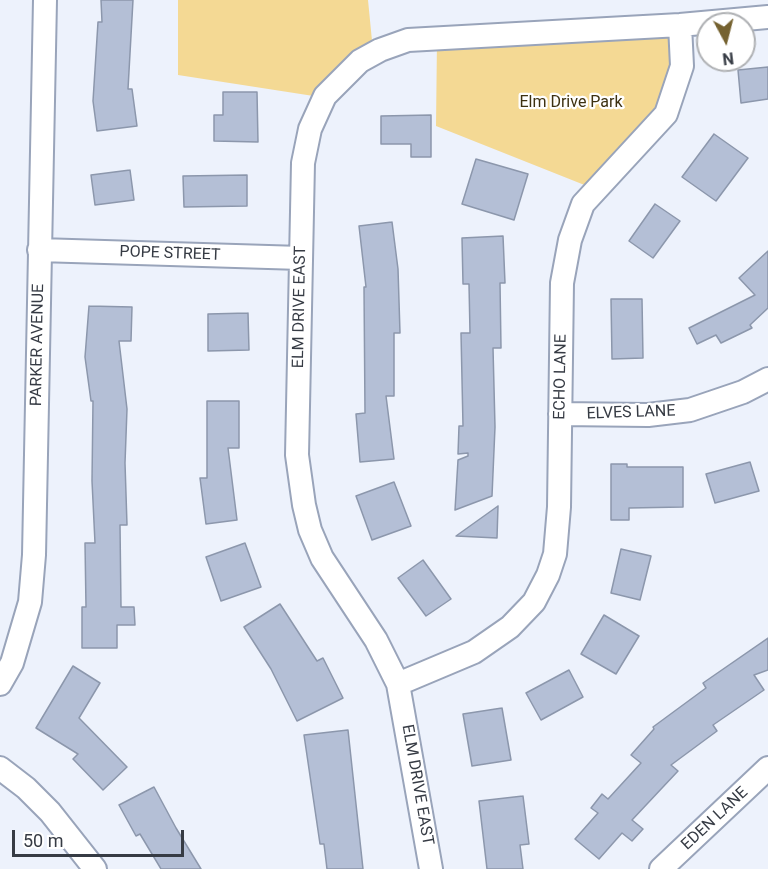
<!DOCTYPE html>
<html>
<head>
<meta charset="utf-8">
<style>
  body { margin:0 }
  #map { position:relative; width:768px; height:869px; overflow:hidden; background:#edf2fc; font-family:Roboto,sans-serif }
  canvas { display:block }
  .north { position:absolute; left:696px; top:12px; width:60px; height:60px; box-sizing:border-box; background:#fff; border:2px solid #afb1b4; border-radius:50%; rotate:173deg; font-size:16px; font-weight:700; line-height:24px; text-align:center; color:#363b44 }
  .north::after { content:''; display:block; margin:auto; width:21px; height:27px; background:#756230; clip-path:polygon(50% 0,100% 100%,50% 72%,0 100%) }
  .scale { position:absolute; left:12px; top:830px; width:172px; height:27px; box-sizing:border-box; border:3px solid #363b44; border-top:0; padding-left:8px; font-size:18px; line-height:21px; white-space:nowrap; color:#363b44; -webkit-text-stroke:4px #fff; paint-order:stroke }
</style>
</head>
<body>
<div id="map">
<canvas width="768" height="869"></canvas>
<div class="north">N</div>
<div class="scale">50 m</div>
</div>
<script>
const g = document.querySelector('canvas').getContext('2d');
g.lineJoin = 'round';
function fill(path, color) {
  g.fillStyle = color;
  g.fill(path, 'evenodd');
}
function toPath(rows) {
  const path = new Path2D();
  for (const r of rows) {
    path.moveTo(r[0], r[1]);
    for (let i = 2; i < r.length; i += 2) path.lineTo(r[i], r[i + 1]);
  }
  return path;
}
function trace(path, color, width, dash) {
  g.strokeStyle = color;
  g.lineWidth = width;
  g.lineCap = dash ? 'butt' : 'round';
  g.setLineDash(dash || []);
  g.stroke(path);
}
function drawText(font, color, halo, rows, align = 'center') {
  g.font = font + ' Roboto,sans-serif';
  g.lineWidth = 4.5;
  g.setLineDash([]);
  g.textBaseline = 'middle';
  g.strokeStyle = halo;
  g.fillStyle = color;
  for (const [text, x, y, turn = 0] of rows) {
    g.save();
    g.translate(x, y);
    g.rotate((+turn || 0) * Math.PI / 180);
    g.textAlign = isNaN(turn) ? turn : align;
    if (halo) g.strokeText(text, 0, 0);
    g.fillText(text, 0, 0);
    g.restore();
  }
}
const green = toPath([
  [178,0,368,0,373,51,320,97,178,75],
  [677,25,680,74,651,122,592,188,436,126,437,40]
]);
const building = toPath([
  [101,0,133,0,128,89,132,89,137,126,97,131,93,101,98,22,102,22,101,0],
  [768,67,768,99,741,103,738,70,768,67],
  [223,92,257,92,258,142,214,141,214,115,223,115,223,92],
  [431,115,431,157,411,157,411,144,381,144,381,116,431,115],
  [714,134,748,158,716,201,682,177,714,134],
  [476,159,528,174,514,220,462,204,476,159],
  [130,170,134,200,95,205,91,175,130,170],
  [247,175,247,206,184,207,183,176,247,175],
  [655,204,680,221,653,258,629,241,655,204],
  [392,222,398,269,400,333,394,333,394,396,386,396,394,459,360,462,356,414,365,413,364,287,366,287,359,226,392,222],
  [503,236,505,283,500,283,501,348,493,348,495,427,492,496,455,510,458,460,468,456,468,453,458,454,459,426,463,426,461,333,470,333,469,284,463,284,462,238,503,236],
  [768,251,768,308,750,325,752,328,721,343,716,335,697,344,689,328,755,295,739,278,768,251],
  [611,299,642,299,643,358,612,359,611,299],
  [89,306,132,307,131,341,119,341,127,409,125,463,127,525,120,525,121,607,134,607,135,625,117,625,117,648,82,648,82,607,86,607,85,543,95,543,92,481,93,401,91,401,85,357,89,306],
  [248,313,249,350,208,351,208,314,248,313],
  [207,401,239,401,239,448,228,448,237,520,206,524,200,478,207,478,207,401],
  [750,462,759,491,715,503,706,474,750,462],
  [611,464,627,464,627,467,683,467,683,507,629,508,629,520,611,520,611,464],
  [394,482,411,526,372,540,356,496,394,482],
  [498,506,497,538,456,536,498,506],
  [245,543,261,587,221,601,206,557,245,543],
  [621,549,651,556,640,600,611,593,621,549],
  [423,560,451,599,426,616,398,578,423,560],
  [280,604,317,661,323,658,343,698,297,721,271,669,244,627,280,604],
  [604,615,639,636,616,674,581,654,604,615],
  [768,638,768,670,754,675,764,690,713,725,717,731,671,765,678,771,632,820,643,829,632,841,622,833,599,859,575,839,598,813,591,808,602,794,608,799,641,763,631,755,654,729,653,727,706,688,703,683,768,638],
  [73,666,100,683,79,718,127,767,103,790,73,759,78,754,36,728,73,666],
  [569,670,583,697,541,720,526,693,569,670],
  [502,708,511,760,472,766,463,714,502,708],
  [348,730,363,869,327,869,324,844,320,844,304,735,348,730],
  [154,787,176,828,201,869,161,869,140,834,136,836,119,805,154,787],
  [523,796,529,844,520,845,523,869,487,869,479,801,523,796]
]);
const street = toPath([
  [39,250,301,258],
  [560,414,648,415,690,410,743,392,768,379],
  [0,684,12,663,30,602,34,555,45,0],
  [398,684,474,652,510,627,534,602,548,575,555,554,559,507,562,283,570,240,583,204,666,114,682,66,680,25],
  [0,768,26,788,50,812,95,869],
  [431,869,398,684,376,640,322,558,310,530,304,505,297,455,303,163,310,129,325,96,360,61,380,50,408,40,680,25,768,17],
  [661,869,768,768]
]);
const parkNames = [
  ["Elm Drive Park",571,103]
];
const streetNames = [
  ["POPE STREET",170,254,2],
  ["ELM DRIVE EAST",300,307,-89],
  ["PARKER AVENUE",38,345,-89],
  ["ECHO LANE",561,377,-89],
  ["ELVES LANE",631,413,-2],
  ["ELM DRIVE EAST",417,785,80],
  ["EDEN LANE",715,819,-43]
];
fill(green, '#f4d994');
fill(building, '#b4bfd6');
trace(building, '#8c97ac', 1.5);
trace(street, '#99a4ba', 26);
trace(street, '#fff', 22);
drawText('16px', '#3d3111', '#fff', parkNames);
drawText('16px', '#363b44', '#fff', streetNames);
</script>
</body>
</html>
